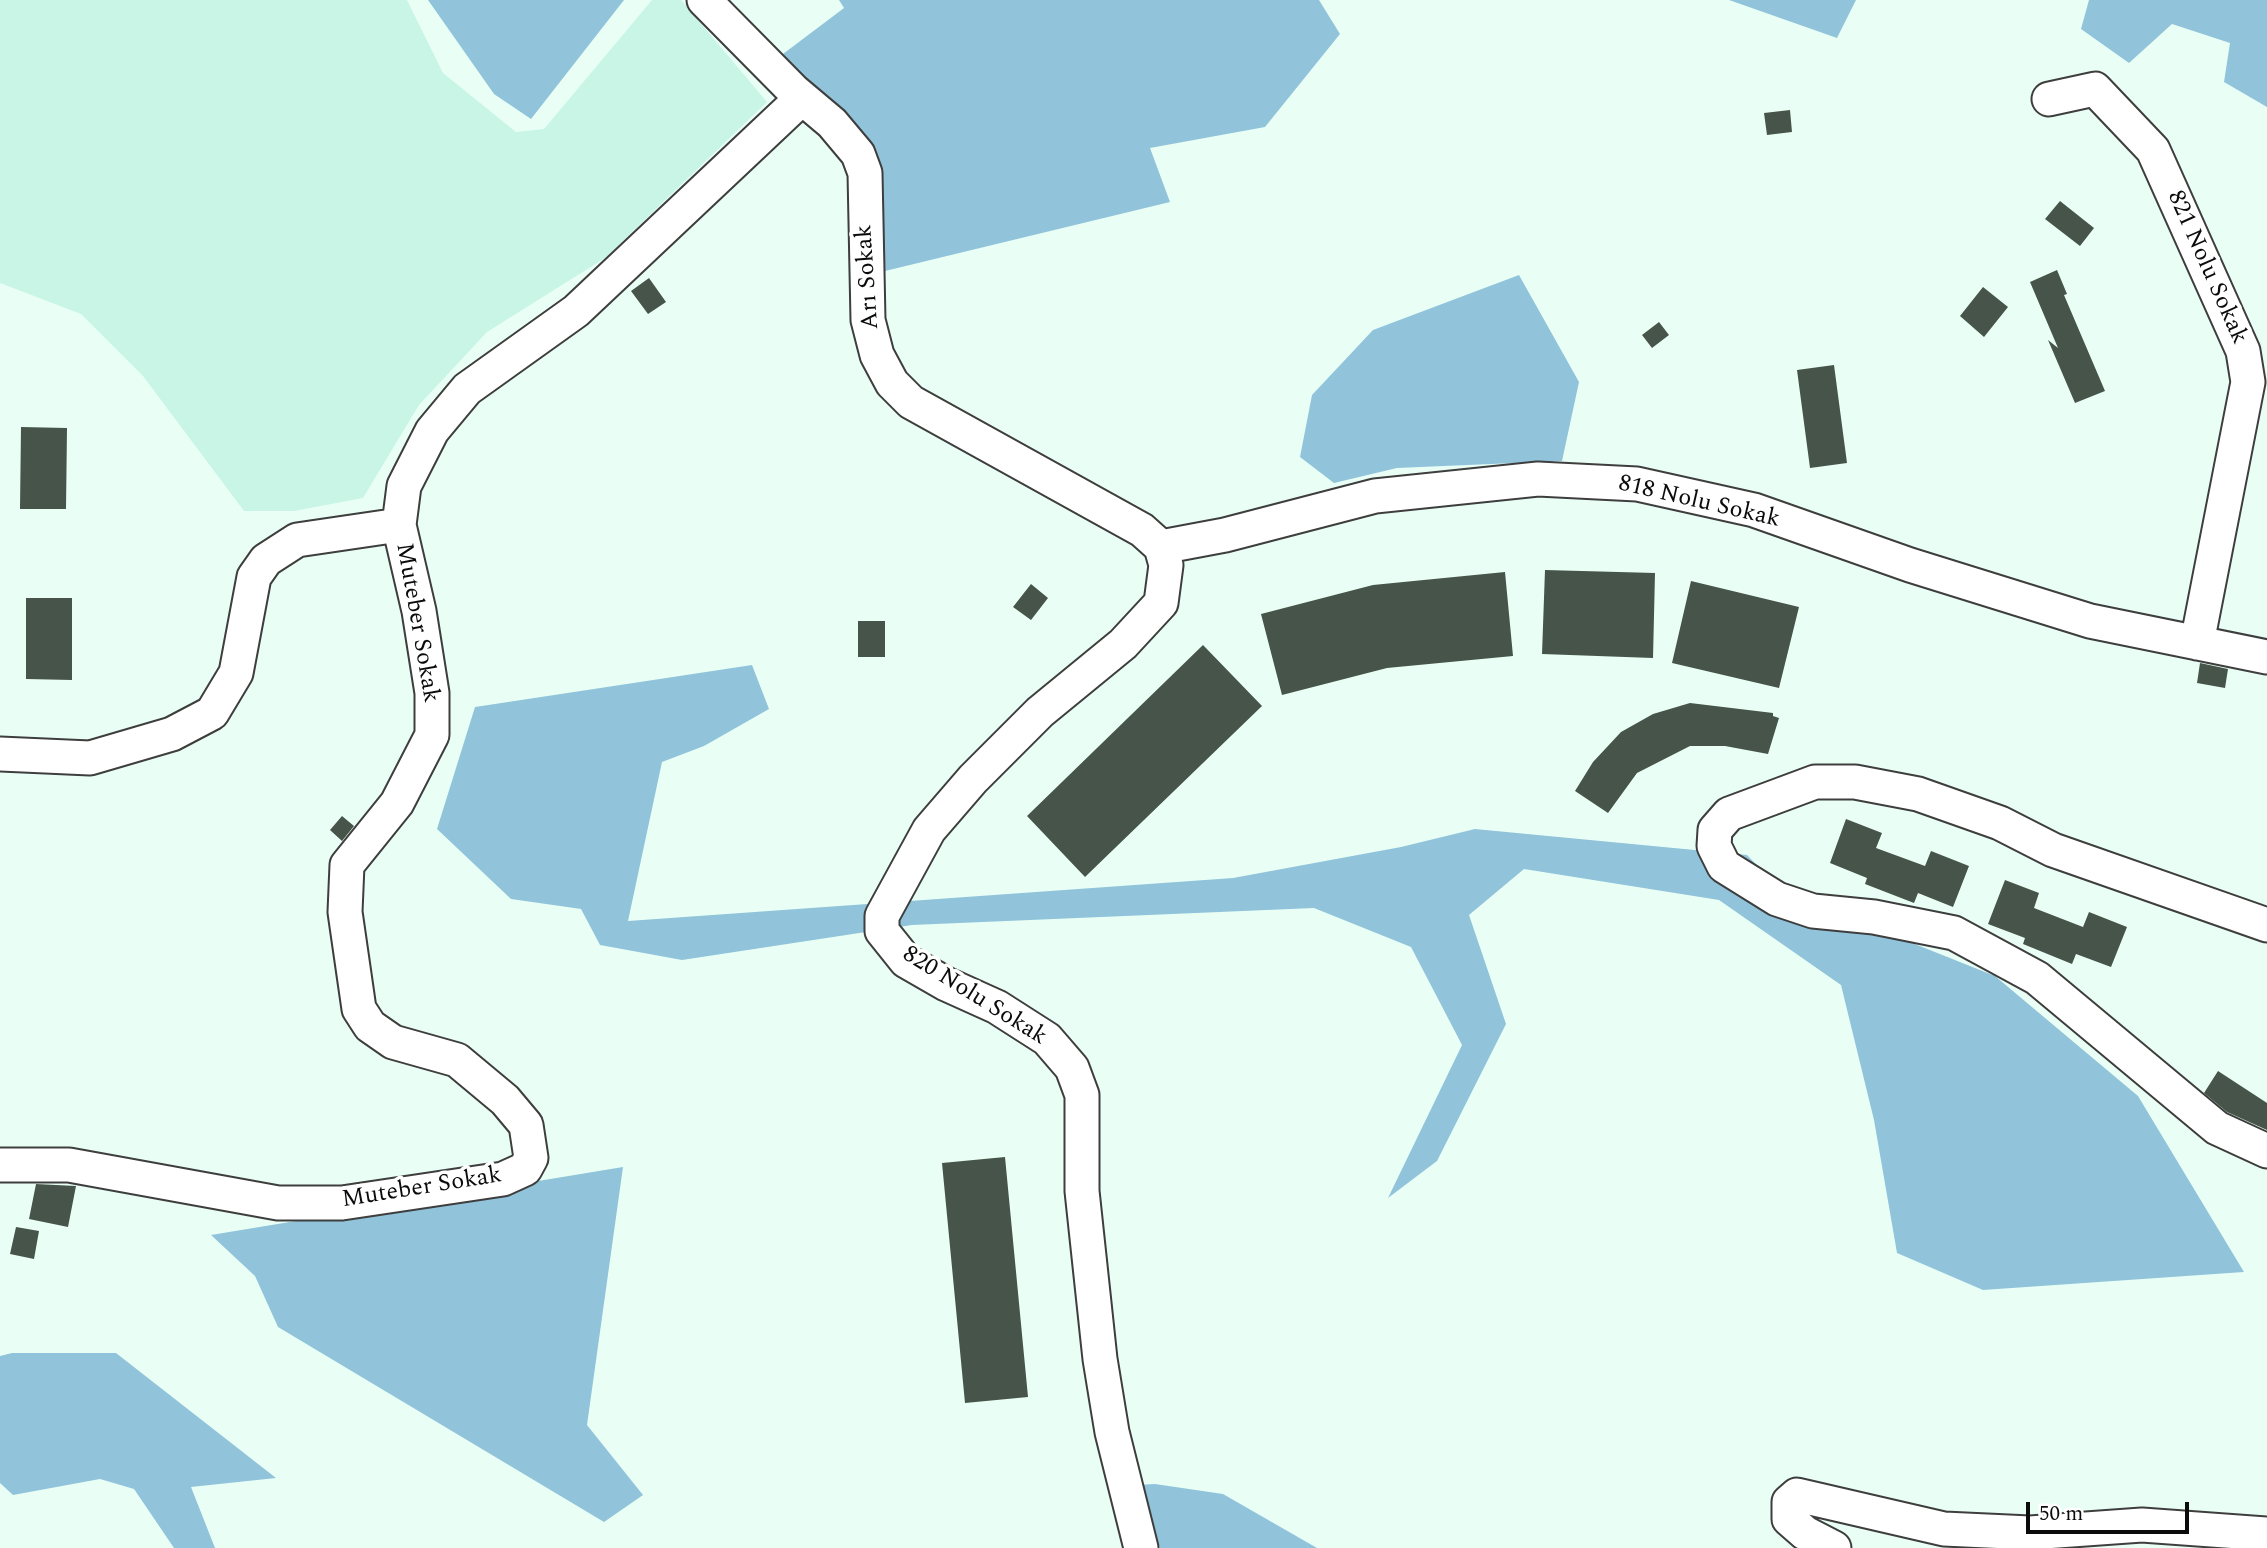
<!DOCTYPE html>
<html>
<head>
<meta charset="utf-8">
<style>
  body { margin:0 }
  #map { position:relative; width:2267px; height:1548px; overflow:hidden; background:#e9fff5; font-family:Spectral,serif }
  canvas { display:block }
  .scale { position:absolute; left:2026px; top:1502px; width:163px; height:32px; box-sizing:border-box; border:4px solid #0b0b0b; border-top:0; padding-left:9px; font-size:21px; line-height:24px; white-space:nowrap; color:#0b0b0b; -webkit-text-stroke:5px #fff; paint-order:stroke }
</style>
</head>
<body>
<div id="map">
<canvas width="2267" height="1548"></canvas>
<div class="scale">50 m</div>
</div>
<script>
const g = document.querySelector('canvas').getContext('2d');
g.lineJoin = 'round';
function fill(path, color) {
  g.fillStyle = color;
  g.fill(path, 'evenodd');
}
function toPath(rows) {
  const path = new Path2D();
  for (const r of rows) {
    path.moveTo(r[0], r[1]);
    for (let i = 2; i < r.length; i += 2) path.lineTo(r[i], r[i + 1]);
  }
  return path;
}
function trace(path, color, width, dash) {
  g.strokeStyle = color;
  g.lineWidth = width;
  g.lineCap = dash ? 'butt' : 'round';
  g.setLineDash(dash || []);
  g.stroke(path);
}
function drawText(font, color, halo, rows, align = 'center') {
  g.font = font + ' Spectral,serif';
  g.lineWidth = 7;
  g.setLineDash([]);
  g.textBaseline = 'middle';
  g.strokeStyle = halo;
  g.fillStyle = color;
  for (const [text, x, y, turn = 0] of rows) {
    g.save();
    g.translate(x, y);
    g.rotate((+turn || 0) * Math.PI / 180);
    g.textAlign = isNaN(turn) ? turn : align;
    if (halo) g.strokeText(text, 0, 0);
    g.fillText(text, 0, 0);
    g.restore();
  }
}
const farmland = toPath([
  [0,0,407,0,443,73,516,132,544,129,652,0,681,0,767,102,605,258,487,332,419,405,363,498,294,511,244,511,143,376,81,314,0,283]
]);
const forest = toPath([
  [428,0,624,0,531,119,494,94],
  [839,0,1319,0,1340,34,1265,127,1150,148,1170,202,885,271,872,167,775,60,844,8],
  [1729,0,1856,0,1837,38],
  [2089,0,2267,0,2267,107,2224,82,2230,43,2172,24,2129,63,2081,29],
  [1519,275,1579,382,1562,461,1397,468,1334,483,1300,457,1312,395,1373,330],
  [752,665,769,709,704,746,662,762,628,921,1233,878,1401,847,1475,829,1747,855,1782,891,1995,976,2138,1096,2244,1272,1983,1290,1897,1253,1874,1120,1841,985,1719,900,1524,869,1469,915,1506,1024,1437,1161,1388,1198,1462,1045,1411,947,1314,908,912,925,682,960,600,945,581,909,511,899,437,829,475,707],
  [623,1167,587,1425,643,1495,604,1522,278,1327,255,1276,211,1235],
  [12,1353,116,1353,276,1478,191,1487,215,1548,174,1548,134,1489,100,1479,13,1495,0,1483,0,1356],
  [1155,1484,1223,1494,1317,1548,1160,1548,1137,1485]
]);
const building = toPath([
  [1790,110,1792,132,1767,135,1764,113],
  [2060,201,2094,228,2080,246,2045,219],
  [2057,270,2067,294,2064,295,2105,391,2075,403,2048,340,2058,348,2030,282],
  [649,278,666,302,648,314,631,291],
  [1983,287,2008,307,1984,337,1960,316],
  [1659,322,1669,335,1652,348,1642,335],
  [1834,365,1847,463,1810,468,1797,370],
  [21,427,67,428,66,509,20,509],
  [1545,570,1655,573,1653,658,1542,654],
  [1505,572,1513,656,1387,668,1282,695,1261,614,1373,585],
  [1691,581,1799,607,1779,688,1672,663],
  [1031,584,1048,598,1031,620,1013,607],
  [26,598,72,598,72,680,26,679],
  [858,621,885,621,885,657,858,657],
  [1203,645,1262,706,1085,877,1027,816],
  [2200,663,2228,669,2225,688,2197,683],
  [1690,703,1773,713,1773,716,1779,718,1768,754,1725,746,1690,746,1637,773,1608,813,1575,791,1593,762,1621,732,1653,714],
  [342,816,354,826,342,841,330,830],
  [1846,819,1882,833,1876,848,1925,866,1931,851,1969,866,1953,907,1918,893,1914,903,1865,884,1867,878,1830,863],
  [2005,880,2039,893,2034,908,2083,927,2089,912,2127,927,2111,967,2076,954,2072,964,2023,944,2025,938,1988,924],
  [2218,1071,2267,1103,2267,1130,2227,1112,2204,1093],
  [1005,1157,1028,1397,965,1403,942,1163],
  [36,1184,76,1186,68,1227,29,1219],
  [16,1227,39,1231,34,1259,10,1254]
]);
const minor = toPath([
  [704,0,794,91,832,123,858,154,865,173,868,320,877,355,892,383,911,402,1142,530,1161,547],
  [2049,99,2095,89,2153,150,2243,351,2248,382,2197,643],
  [1161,547,1225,535,1375,496,1538,479,1637,484,1754,510,1910,565,2090,621,2267,657],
  [0,754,90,758,172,734,212,713,236,673,254,577,266,560,297,540,399,525],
  [2267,925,2053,850,2000,823,1918,794,1855,782,1815,782,1729,814,1715,830,1714,846,1724,866,1777,899,1813,911,1874,917,1954,933,2037,978,2217,1128,2267,1151],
  [0,1165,69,1165,278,1203,342,1203,503,1179,525,1169,531,1158,526,1125,505,1100,457,1060,393,1042,370,1026,359,1009,345,912,347,865,397,803,432,735,432,693,419,611,399,525,404,486,432,431,467,389,576,311,802,98],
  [1141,1548,1112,1432,1100,1359,1082,1191,1082,1095,1072,1068,1047,1039,997,1007,946,984,906,961,882,931,882,916,929,830,973,779,1040,712,1123,644,1161,603,1166,565,1161,547],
  [1834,1548,1805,1533,1789,1519,1789,1502,1797,1495,1944,1529,2030,1533,2142,1525,2267,1534]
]);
const streetNames = [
  ["821 Nolu Sokak",2206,268,66],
  ["Arı Sokak",869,277,-94],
  ["818 Nolu Sokak",1699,503,13],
  ["Muteber Sokak",416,623,80],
  ["820 Nolu Sokak",974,997,32],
  ["Muteber Sokak",422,1189,-9]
];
fill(farmland, '#c9f5e7');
fill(forest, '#91c4db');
fill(building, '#475449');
trace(minor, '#3e3e3e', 37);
trace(minor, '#fff', 33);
drawText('24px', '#0b0b0b', '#fff', streetNames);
</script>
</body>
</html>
